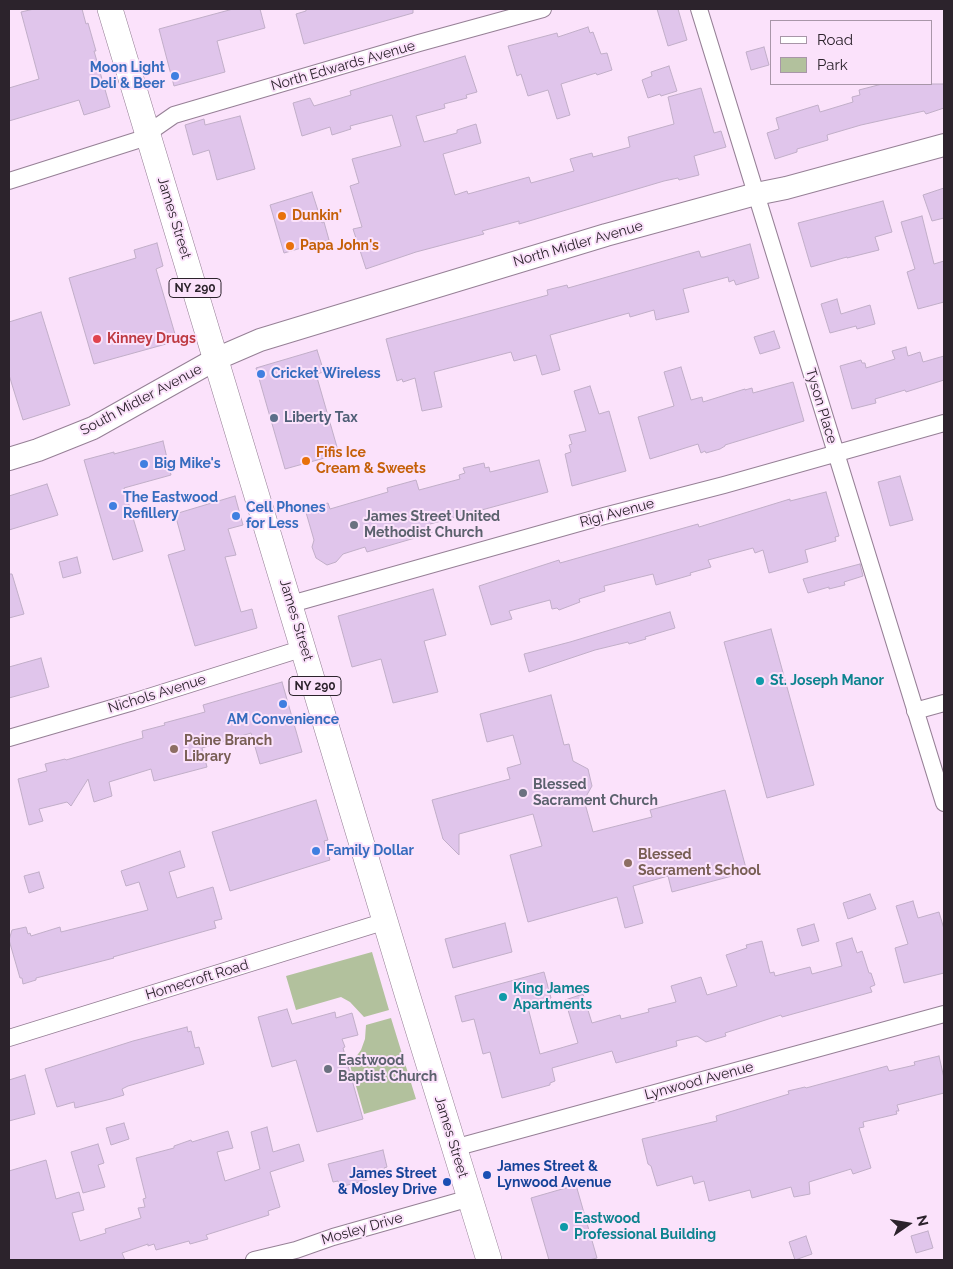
<!DOCTYPE html>
<html>
<head>
<meta charset="utf-8">
<style>
  body { margin:0 }
  #map { position:relative; width:953px; height:1269px; overflow:hidden; background:#fbe2fb; font-family:Raleway,sans-serif }
  canvas { display:block }
  .frame { position:absolute; inset:0; border:10px solid #2c232c; pointer-events:none }
  .legend { position:absolute; left:770px; top:20px; width:162px; height:65px; box-sizing:border-box; background:#fbe2fb; border:1px solid #a896a8; margin:0; padding:6px 9px; list-style:none; font-size:15px; color:#2c232c }
  .legend li { display:flex; align-items:center; gap:10px; height:25px }
  .legend b { width:25px; border:1px solid #a896a8 }
  .north { position:absolute; left:883px; top:1199px; width:50px; height:50px; -webkit-text-stroke:4px #fbe2fb; paint-order:stroke; rotate:77deg; font-size:14px; font-weight:700; line-height:20px; text-align:center; color:#2c232c }
  .north::after { content:''; display:block; margin:auto; width:18px; height:22px; background:#2c232c; clip-path:polygon(50% 0,100% 100%,50% 72%,0 100%) }
</style>
</head>
<body>
<div id="map">
<canvas width="953" height="1269"></canvas>
<div class="frame"></div>
<ul class="legend">
<li><b style="height:6px;background:#fff"></b>Road</li>
<li><b style="height:14px;background:#b2c19d"></b>Park</li>
</ul>
<div class="north">N</div>
</div>
<script>
const g = document.querySelector('canvas').getContext('2d');
g.lineJoin = 'round';
function fill(path, color) {
  g.fillStyle = color;
  g.fill(path, 'evenodd');
}
function toPath(rows) {
  const path = new Path2D();
  for (const r of rows) {
    path.moveTo(r[0], r[1]);
    for (let i = 2; i < r.length; i += 2) path.lineTo(r[i], r[i + 1]);
  }
  return path;
}
function trace(path, color, width, dash) {
  g.strokeStyle = color;
  g.lineWidth = width;
  g.lineCap = dash ? 'butt' : 'round';
  g.setLineDash(dash || []);
  g.stroke(path);
}
function drawText(font, color, halo, rows, align = 'center') {
  g.font = font + ' Raleway,sans-serif';
  g.lineWidth = 4;
  g.setLineDash([]);
  g.textBaseline = 'middle';
  g.strokeStyle = halo;
  g.fillStyle = color;
  for (const [text, x, y, turn = 0] of rows) {
    g.save();
    g.translate(x, y);
    g.rotate((+turn || 0) * Math.PI / 180);
    g.textAlign = isNaN(turn) ? turn : align;
    if (halo) g.strokeText(text, 0, 0);
    g.fillText(text, 0, 0);
    g.restore();
  }
}
const green = toPath([
  [372,952,389,1010,364,1017,350,1002,341,997,296,1010,286,976],
  [391,1018,416,1099,364,1114,350,1065,361,1050,365,1039,366,1025]
]);
const building = toPath([
  [34,9,82,9,86,24,88,23,96,51,94,51,110,107,84,115,79,100,9,121,9,88,39,79,21,12,34,9],
  [233,9,260,9,265,28,217,41,225,72,174,86,159,29,233,9],
  [306,9,413,9,413,13,304,44,296,14,306,11,306,9],
  [657,9,678,9,687,40,668,46,657,9],
  [588,27,590,33,593,32,601,54,607,53,612,70,597,75,596,73,561,84,570,115,557,119,548,90,528,96,521,74,517,76,508,46,557,33,558,37,588,27],
  [764,47,769,65,751,70,746,52,764,47],
  [465,56,477,92,466,95,467,98,444,104,445,108,416,116,424,142,457,133,457,130,476,124,481,143,443,154,455,195,467,191,468,194,529,177,531,183,574,171,570,159,592,153,593,157,630,147,628,137,674,124,668,97,701,88,714,133,721,131,726,147,694,156,699,175,679,180,678,178,664,181,519,224,519,221,482,231,484,234,416,252,366,269,353,229,362,227,350,186,359,183,352,159,401,146,392,115,350,126,351,129,332,135,330,127,302,136,293,103,310,98,314,106,351,95,350,91,465,56],
  [669,66,677,91,661,96,660,94,648,98,642,80,652,76,651,72,669,66],
  [882,84,944,84,944,108,926,114,924,111,861,125,827,135,828,140,797,149,797,152,775,159,767,133,779,129,776,118,818,105,820,112,853,102,852,97,860,95,859,90,882,84],
  [240,116,255,169,217,180,209,150,193,155,185,125,204,119,205,125,240,116],
  [944,188,944,218,932,221,923,195,944,188],
  [312,192,322,223,324,222,329,240,284,253,270,205,312,192],
  [883,201,892,232,875,237,879,250,847,258,847,257,811,267,798,223,883,201],
  [922,216,934,264,944,261,944,302,918,309,907,272,915,269,901,222,922,216],
  [157,243,163,266,156,269,177,341,94,364,69,278,136,258,134,250,157,243],
  [750,244,759,278,736,285,734,280,729,282,728,277,683,289,689,312,656,320,654,310,630,317,629,313,550,335,560,370,542,375,536,355,514,361,511,352,434,372,442,407,422,411,415,378,403,382,402,379,397,381,386,339,548,295,547,290,567,285,568,288,699,251,701,257,704,257,750,244],
  [837,299,841,314,870,305,875,324,857,329,856,326,830,333,821,304,837,299],
  [41,312,70,405,23,420,9,375,9,322,41,312],
  [774,331,780,348,760,354,754,337,774,331],
  [906,347,908,356,920,352,923,362,944,356,944,380,906,392,905,390,875,399,876,403,852,409,840,366,861,360,862,363,865,363,866,368,895,359,892,351,906,347],
  [317,350,324,372,316,374,339,454,285,469,256,368,317,350],
  [681,367,691,400,702,397,703,402,745,389,745,390,752,388,753,393,793,382,804,421,725,445,725,446,720,449,706,453,705,451,701,453,698,444,650,459,638,417,674,406,664,372,681,367],
  [590,386,599,414,609,411,626,471,572,486,565,454,571,452,569,445,572,444,569,435,586,431,574,391,590,386],
  [163,441,171,475,124,488,143,551,113,560,84,460,114,452,114,454,163,441],
  [539,460,548,492,430,524,432,533,367,552,365,547,343,554,336,562,327,565,316,558,312,547,314,540,305,509,328,503,330,509,388,492,387,488,416,480,419,490,460,479,459,475,465,473,463,468,484,463,485,468,489,467,490,472,539,460],
  [900,476,913,520,890,526,878,482,900,476],
  [47,484,58,515,9,530,9,496,47,484],
  [826,492,839,536,835,537,836,541,805,550,808,562,769,573,763,550,755,553,753,548,708,560,711,567,690,573,691,575,656,585,653,574,604,586,605,591,579,599,580,602,559,610,557,608,552,609,550,600,509,611,512,619,491,625,479,586,559,560,560,563,698,524,699,527,790,499,790,501,826,492],
  [235,496,243,525,228,529,236,555,225,557,241,612,252,609,257,628,195,646,168,555,185,550,175,514,235,496],
  [77,557,81,573,63,578,59,562,77,557],
  [860,564,863,576,844,582,845,585,829,589,829,587,808,593,803,579,860,564],
  [9,574,12,574,24,614,9,618,9,574],
  [433,589,446,635,424,641,438,692,393,703,381,659,352,667,338,616,433,589],
  [670,612,675,628,645,637,646,639,629,644,628,642,595,650,529,672,524,654,570,642,670,612],
  [771,629,814,785,767,798,724,642,771,629],
  [41,658,49,687,9,698,9,667,41,658],
  [282,682,302,752,260,764,251,733,202,748,207,767,154,781,151,769,109,782,112,796,94,802,88,779,71,806,67,802,39,809,43,821,29,825,18,779,47,771,45,764,65,759,66,760,143,738,142,731,165,725,164,723,205,712,203,705,282,682],
  [551,695,564,745,569,744,573,761,588,769,592,786,584,800,593,832,652,817,650,810,725,790,747,872,672,892,668,876,633,886,643,923,625,928,617,897,528,922,510,855,542,846,533,814,459,834,459,855,443,839,432,800,510,779,507,768,521,764,513,735,487,742,480,714,551,695],
  [316,800,328,840,324,841,330,860,230,891,212,832,316,800],
  [180,851,185,867,169,872,177,898,213,887,222,919,214,921,216,928,113,957,114,958,36,978,36,980,23,984,22,978,20,978,9,940,12,930,26,927,28,934,30,933,31,936,60,927,61,932,148,910,139,882,126,886,121,871,180,851],
  [39,872,44,888,29,893,24,876,39,872],
  [870,894,876,909,848,919,843,903,870,894],
  [913,901,918,918,939,912,944,929,944,973,904,983,895,948,908,944,896,906,913,901],
  [505,923,512,952,453,968,445,939,505,923],
  [814,924,819,941,802,946,797,929,814,924],
  [852,938,857,953,862,951,869,973,871,973,875,985,870,987,872,992,782,1017,781,1015,725,1033,726,1036,706,1042,697,1036,676,1041,677,1046,616,1063,612,1051,552,1068,555,1081,550,1083,550,1085,502,1098,490,1052,483,1054,474,1019,462,1022,455,996,544,972,551,998,527,1004,540,1054,578,1043,565,1000,583,994,592,1023,620,1015,621,1019,649,1012,648,1009,676,1002,671,986,701,977,707,995,737,986,726,955,747,948,746,945,762,941,770,973,774,972,775,976,810,967,812,974,842,966,836,943,852,938],
  [287,1009,292,1024,335,1012,336,1018,352,1013,358,1035,342,1039,345,1047,343,1048,363,1119,317,1132,296,1060,272,1067,258,1017,287,1009],
  [187,1027,188,1032,191,1031,195,1048,199,1047,204,1064,128,1086,122,1089,124,1095,111,1099,75,1108,74,1102,57,1107,45,1069,133,1041,187,1027],
  [939,1056,944,1078,944,1093,897,1105,899,1111,896,1111,897,1114,863,1122,864,1127,859,1128,871,1168,853,1174,851,1169,809,1182,810,1194,794,1197,791,1187,752,1198,750,1190,709,1201,704,1181,694,1184,692,1176,657,1186,651,1166,648,1164,642,1139,717,1121,716,1116,789,1094,788,1091,805,1087,806,1088,887,1066,889,1071,915,1065,914,1062,939,1056],
  [25,1075,35,1114,9,1121,9,1080,25,1075],
  [124,1123,129,1139,111,1145,106,1128,124,1123],
  [267,1127,273,1152,299,1144,304,1161,270,1172,280,1207,268,1211,269,1215,206,1235,208,1239,190,1244,189,1241,156,1250,154,1244,148,1246,148,1244,122,1253,125,1260,9,1260,9,1171,46,1160,56,1199,79,1192,84,1210,72,1213,80,1241,106,1233,105,1229,141,1218,138,1208,145,1207,143,1199,146,1198,136,1158,174,1148,174,1146,191,1140,192,1142,228,1131,233,1148,217,1152,225,1181,260,1169,251,1132,267,1127],
  [98,1144,104,1163,98,1165,105,1187,83,1193,71,1152,98,1144],
  [383,1150,387,1167,384,1168,386,1175,340,1187,338,1181,333,1182,328,1164,383,1150],
  [576,1185,597,1258,589,1260,549,1260,531,1198,576,1185],
  [928,1231,933,1248,916,1253,911,1236,928,1231],
  [806,1236,812,1254,795,1260,789,1242,806,1236]
]);
const street = toPath([
  [699,9,944,803],
  [9,181,138,140,174,115,419,43,543,9],
  [291,604,604,516,724,485,944,423],
  [915,711,944,703],
  [9,738,133,702,304,648],
  [9,1038,386,921],
  [454,1148,944,1014],
  [254,1260,296,1250,333,1237,470,1198]
]);
const secondary = toPath([
  [9,459,38,450,93,428,216,359,260,340,606,235,756,194,786,188,944,145]
]);
const primary = toPath([
  [110,9,408,997,489,1260]
]);
const markers = [
  [175,76,5,"#3f7fe0"],
  [282,216,5,"#e8710a"],
  [290,246,5,"#e8710a"],
  [97,339,5,"#e0444e"],
  [261,374,5,"#3f7fe0"],
  [274,418,5,"#5c6f8a"],
  [306,461,5,"#e8710a"],
  [144,464,5,"#3f7fe0"],
  [113,506,5,"#3f7fe0"],
  [236,516,5,"#3f7fe0"],
  [354,525,5,"#6b7280"],
  [760,681,5,"#0f9aa8"],
  [283,704,5,"#3f7fe0"],
  [174,749,5,"#8d6e63"],
  [523,793,5,"#6b7280"],
  [316,851,5,"#3f7fe0"],
  [628,863,5,"#8d6e63"],
  [503,997,5,"#0f9aa8"],
  [328,1069,5,"#6b7280"],
  [487,1175,5,"#1a4fb4"],
  [447,1182,5,"#1a4fb4"],
  [564,1227,5,"#0f9aa8"]
];
const shields = [
  [195,288,52],
  [315,686,52]
];
const shieldNames = [
  ["NY 290",195,288],
  ["NY 290",315,686]
];
const streetNames = [
  ["North Edwards Avenue",343,66,-16],
  ["James Street",174,218,73],
  ["North Midler Avenue",578,244,-16],
  ["South Midler Avenue",141,400,-28],
  ["Tyson Place",821,406,73],
  ["Rigi Avenue",617,513,-15],
  ["James Street",296,620,73],
  ["Nichols Avenue",157,694,-17],
  ["Homecroft Road",197,980,-17],
  ["Lynwood Avenue",699,1081,-15],
  ["James Street",451,1137,73],
  ["Mosley Drive",362,1229,-16]
];
const shopNames = [
  ["Moon Light",165,68,"right"],
  ["Deli & Beer",165,84,"right"],
  ["Cricket Wireless",271,374],
  ["Big Mike's",154,464],
  ["The Eastwood",123,498],
  ["Refillery",123,514],
  ["Cell Phones",246,508],
  ["for Less",246,524],
  ["AM Convenience",283,720,"center"],
  ["Family Dollar",326,851]
];
const foodNames = [
  ["Dunkin'",292,216],
  ["Papa John's",300,246],
  ["Fifis Ice",316,453],
  ["Cream & Sweets",316,469]
];
const healthNames = [
  ["Kinney Drugs",107,339]
];
const serviceNames = [
  ["Liberty Tax",284,418]
];
const worshipNames = [
  ["James Street United",364,517],
  ["Methodist Church",364,533],
  ["Blessed",533,785],
  ["Sacrament Church",533,801],
  ["Eastwood",338,1061],
  ["Baptist Church",338,1077]
];
const cultureNames = [
  ["St. Joseph Manor",770,681],
  ["King James",513,989],
  ["Apartments",513,1005],
  ["Eastwood",574,1219],
  ["Professional Building",574,1235]
];
const educationNames = [
  ["Paine Branch",184,741],
  ["Library",184,757],
  ["Blessed",638,855],
  ["Sacrament School",638,871]
];
const transitNames = [
  ["James Street &",497,1167],
  ["Lynwood Avenue",497,1183],
  ["James Street",437,1174,"right"],
  ["& Mosley Drive",437,1190,"right"]
];
fill(green, '#b2c19d');
fill(building, '#e0c5eb');
trace(building, '#c1aec8', 1);
trace(street, '#968096', 18);
trace(secondary, '#968096', 24);
trace(primary, '#968096', 26);
trace(street, '#fff', 16);
trace(secondary, '#fff', 22);
trace(primary, '#fff', 25);
for (const [x, y, r, color] of markers) {
  const dot = new Path2D();
  dot.arc(x, y, r, 0, 2 * Math.PI);
  g.fillStyle = color;
  g.fill(dot);
  trace(dot, '#fbe2fb', 2);
}
for (const [x, y, w] of shields) {
  const box = new Path2D();
  box.roundRect(x - w / 2, y - 9.5, w, 19, 4);
  g.fillStyle = '#fbe2fb';
  g.fill(box);
  trace(box, '#2c232c', 1);
}
drawText('bold 12px', '#2c232c', null, shieldNames);
drawText('14px', '#2c232c', '#fbe2fb', streetNames);
drawText('bold 14px', '#366cbe', '#fbe2fb', shopNames, 'left');
drawText('bold 14px', '#c56008', '#fbe2fb', foodNames, 'left');
drawText('bold 14px', '#be3a42', '#fbe2fb', healthNames, 'left');
drawText('bold 14px', '#4e5e75', '#fbe2fb', serviceNames, 'left');
drawText('bold 14px', '#5b616d', '#fbe2fb', worshipNames, 'left');
drawText('bold 14px', '#0d838f', '#fbe2fb', cultureNames, 'left');
drawText('bold 14px', '#785e54', '#fbe2fb', educationNames, 'left');
drawText('bold 14px', '#164399', '#fbe2fb', transitNames, 'left');
</script>
</body>
</html>
